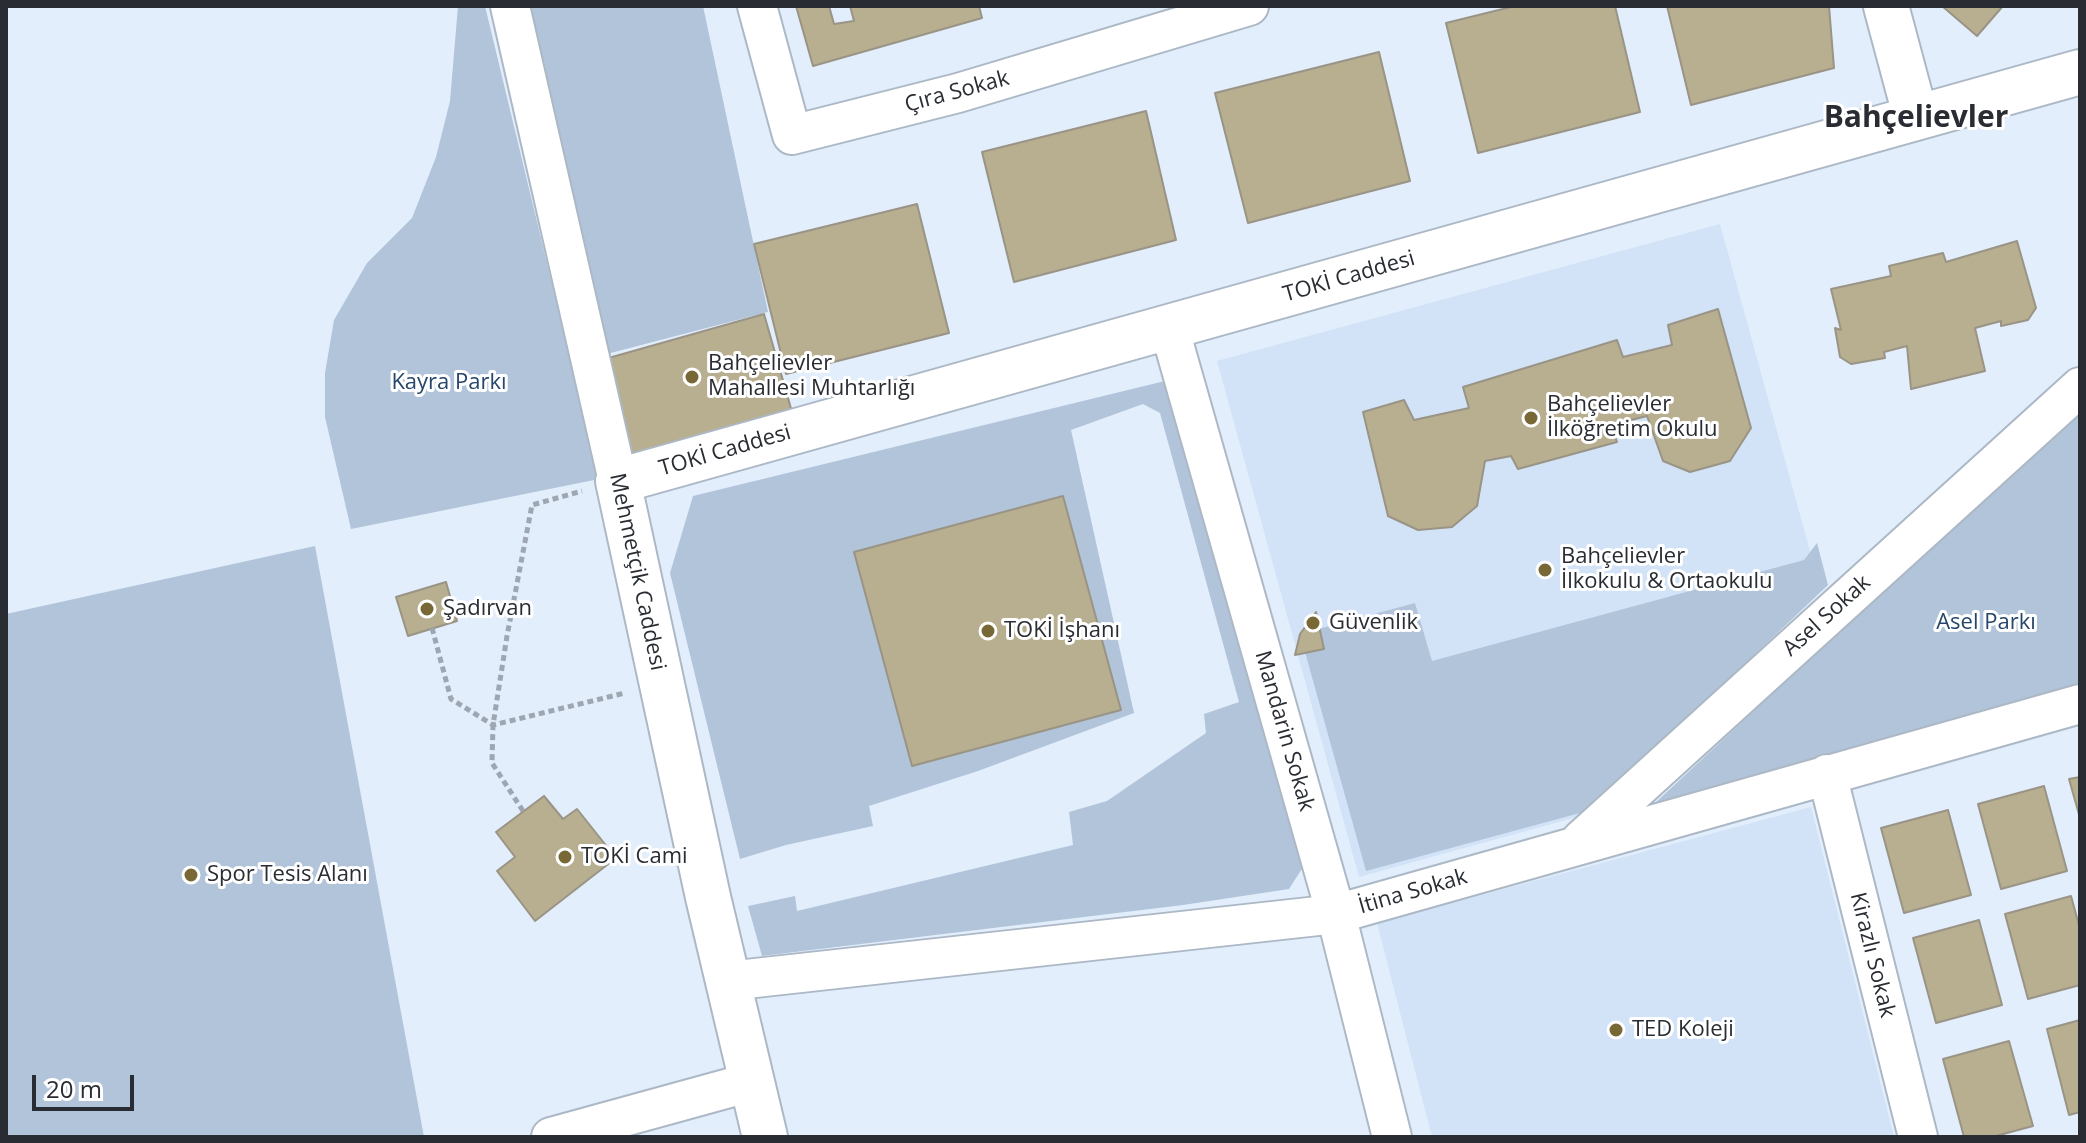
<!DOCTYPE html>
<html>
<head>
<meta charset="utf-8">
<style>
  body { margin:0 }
  #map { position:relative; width:2086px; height:1143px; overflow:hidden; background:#e2eefc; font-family:"Open Sans",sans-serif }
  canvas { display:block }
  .frame { position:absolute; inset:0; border:8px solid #292d33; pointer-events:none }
  .scale { position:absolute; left:32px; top:1075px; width:102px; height:36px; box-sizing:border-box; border:4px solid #292d33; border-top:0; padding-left:10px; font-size:24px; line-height:28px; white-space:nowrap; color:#292d33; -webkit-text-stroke:6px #fff; paint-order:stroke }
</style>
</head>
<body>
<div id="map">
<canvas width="2086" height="1143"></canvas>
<div class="frame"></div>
<div class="scale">20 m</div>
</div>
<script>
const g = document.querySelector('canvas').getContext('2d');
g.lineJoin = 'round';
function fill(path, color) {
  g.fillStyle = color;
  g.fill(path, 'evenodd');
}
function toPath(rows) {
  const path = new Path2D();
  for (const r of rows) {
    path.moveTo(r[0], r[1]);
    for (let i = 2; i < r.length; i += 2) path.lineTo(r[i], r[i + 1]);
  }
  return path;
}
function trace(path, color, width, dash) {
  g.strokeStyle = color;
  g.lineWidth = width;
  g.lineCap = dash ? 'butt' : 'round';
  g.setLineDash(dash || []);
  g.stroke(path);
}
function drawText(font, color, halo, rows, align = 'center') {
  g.font = font + ' "Open Sans",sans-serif';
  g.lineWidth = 6;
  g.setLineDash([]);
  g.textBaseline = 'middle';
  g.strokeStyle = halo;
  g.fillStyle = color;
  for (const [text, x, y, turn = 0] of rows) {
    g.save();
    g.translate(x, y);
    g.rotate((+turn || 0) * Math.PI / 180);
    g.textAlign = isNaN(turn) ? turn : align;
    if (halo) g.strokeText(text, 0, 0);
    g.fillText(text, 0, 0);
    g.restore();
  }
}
const built = toPath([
  [1720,224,1821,591,1584,815,1359,877,1217,361],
  [1811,807,1894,1137,1432,1137,1377,923]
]);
const green = toPath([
  [458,6,485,6,599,479,351,529,325,417,325,373,334,320,367,263,412,218,436,157,450,101],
  [527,6,703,6,768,312,603,355],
  [1169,380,1305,864,1289,889,1183,905,762,956,748,906,795,896,797,911,1073,845,1069,812,1107,801,1206,733,1204,714,1239,702,1160,413,1143,404,1071,430,1134,713,978,771,869,806,873,826,786,845,740,859,670,573,693,496],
  [2080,407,2080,693,1640,817],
  [1817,543,1828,585,1591,810,1366,871,1300,634,1415,603,1432,661,1804,560],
  [315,546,424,1137,6,1137,6,614]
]);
const building = toPath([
  [796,6,829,6,834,24,854,21,850,6,979,6,982,18,813,66,796,6],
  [1515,6,1615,6,1640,112,1478,153,1446,23,1515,6],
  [1667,6,1829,6,1834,68,1691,105,1667,6],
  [1942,6,2003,6,1977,36,1942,6],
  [1379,52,1410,181,1248,223,1215,93,1379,52],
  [1146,111,1176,240,1014,282,982,152,1146,111],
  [917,204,949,333,786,374,754,244,917,204],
  [2017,241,2036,308,2028,320,2001,326,2001,321,1975,328,1985,371,1911,389,1907,346,1884,352,1885,358,1851,364,1840,357,1835,328,1841,330,1831,289,1891,276,1889,266,1943,253,1946,262,2017,241],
  [1718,309,1751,428,1730,461,1690,472,1663,461,1647,416,1611,425,1617,442,1518,469,1511,456,1485,461,1477,506,1452,527,1418,530,1388,516,1363,412,1404,400,1414,420,1469,408,1463,387,1617,340,1623,357,1672,345,1668,325,1718,309],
  [764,314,792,412,626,460,598,361,764,314],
  [1063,496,1121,710,912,766,854,552,1063,496],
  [446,582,457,621,408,636,396,597,446,582],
  [1316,612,1324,649,1295,655,1300,634,1316,612],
  [2080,777,2080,818,2069,779,2080,777],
  [2044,786,2067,871,2001,889,1978,804,2044,786],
  [544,796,563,819,577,809,616,858,535,921,497,871,515,857,496,832,544,796],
  [1948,810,1971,895,1904,913,1881,828,1948,810],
  [2071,896,2080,929,2080,985,2028,999,2005,914,2071,896],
  [1979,920,2002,1005,1936,1023,1913,938,1979,920],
  [2080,1020,2080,1112,2069,1115,2047,1029,2080,1020],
  [2009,1041,2033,1126,1992,1137,1964,1137,1943,1059,2009,1041]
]);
const path = toPath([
  [432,628,451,699,493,725,625,693],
  [523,811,492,763,493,725,507,636,532,505,582,491]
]);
const street = toPath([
  [510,6,618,481],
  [757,6,792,135,958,93,1249,6],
  [1169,327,1336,914,1392,1137],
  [1827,774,1918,1137],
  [1581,840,2080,387],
  [728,981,1336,914,2080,704],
  [551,1137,751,1082]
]);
const secondary = toPath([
  [1886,6,1916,118],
  [765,1137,708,897,618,481,2080,72]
]);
const markers = [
  [692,377,8,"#786836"],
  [1531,418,8,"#786836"],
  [1545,570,8,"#786836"],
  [427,609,8,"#786836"],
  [1313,623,8,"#786836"],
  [988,631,8,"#786836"],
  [565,857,8,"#786836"],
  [191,875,8,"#786836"],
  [1616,1030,8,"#786836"]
];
const streetNames = [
  ["Çıra Sokak",957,92,-15],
  ["TOKİ Caddesi",1349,277,-16],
  ["TOKİ Caddesi",725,451,-16],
  ["Mehmetçik Caddesi",637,572,78],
  ["Asel Sokak",1827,616,-42],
  ["Mandarin Sokak",1284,731,74],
  ["İtina Sokak",1413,892,-16],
  ["Kirazlı Sokak",1872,955,76]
];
const poiNames = [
  ["Bahçelievler",708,364],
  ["Mahallesi Muhtarlığı",708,389],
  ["Bahçelievler",1547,405],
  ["İlköğretim Okulu",1547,430],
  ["Bahçelievler",1561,557],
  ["İlkokulu & Ortaokulu",1561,582],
  ["Şadırvan",443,609],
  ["Güvenlik",1329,623],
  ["TOKİ İşhanı",1004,631],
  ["TOKİ Cami",581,857],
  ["Spor Tesis Alanı",207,875],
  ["TED Koleji",1632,1030]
];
const parkNames = [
  ["Kayra Parkı",449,383],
  ["Asel Parkı",1986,623]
];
const districtNames = [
  ["Bahçelievler",1916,118]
];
fill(built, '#d2e3f7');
fill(green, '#b2c4da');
fill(building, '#b8ae90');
trace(building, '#999485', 2);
trace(street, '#acb8c5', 42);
trace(secondary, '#acb8c5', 48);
trace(path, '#9da6b1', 5, [6, 4]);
trace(street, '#fff', 38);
trace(secondary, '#fff', 44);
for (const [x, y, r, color] of markers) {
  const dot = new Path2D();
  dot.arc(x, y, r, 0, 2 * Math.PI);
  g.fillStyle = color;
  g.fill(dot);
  trace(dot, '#fff', 3);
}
drawText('22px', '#292d33', '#fff', streetNames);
drawText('22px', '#292d33', '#fff', poiNames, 'left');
drawText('22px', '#26476b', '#fff', parkNames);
drawText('bold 30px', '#292d33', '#fff', districtNames);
</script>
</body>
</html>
